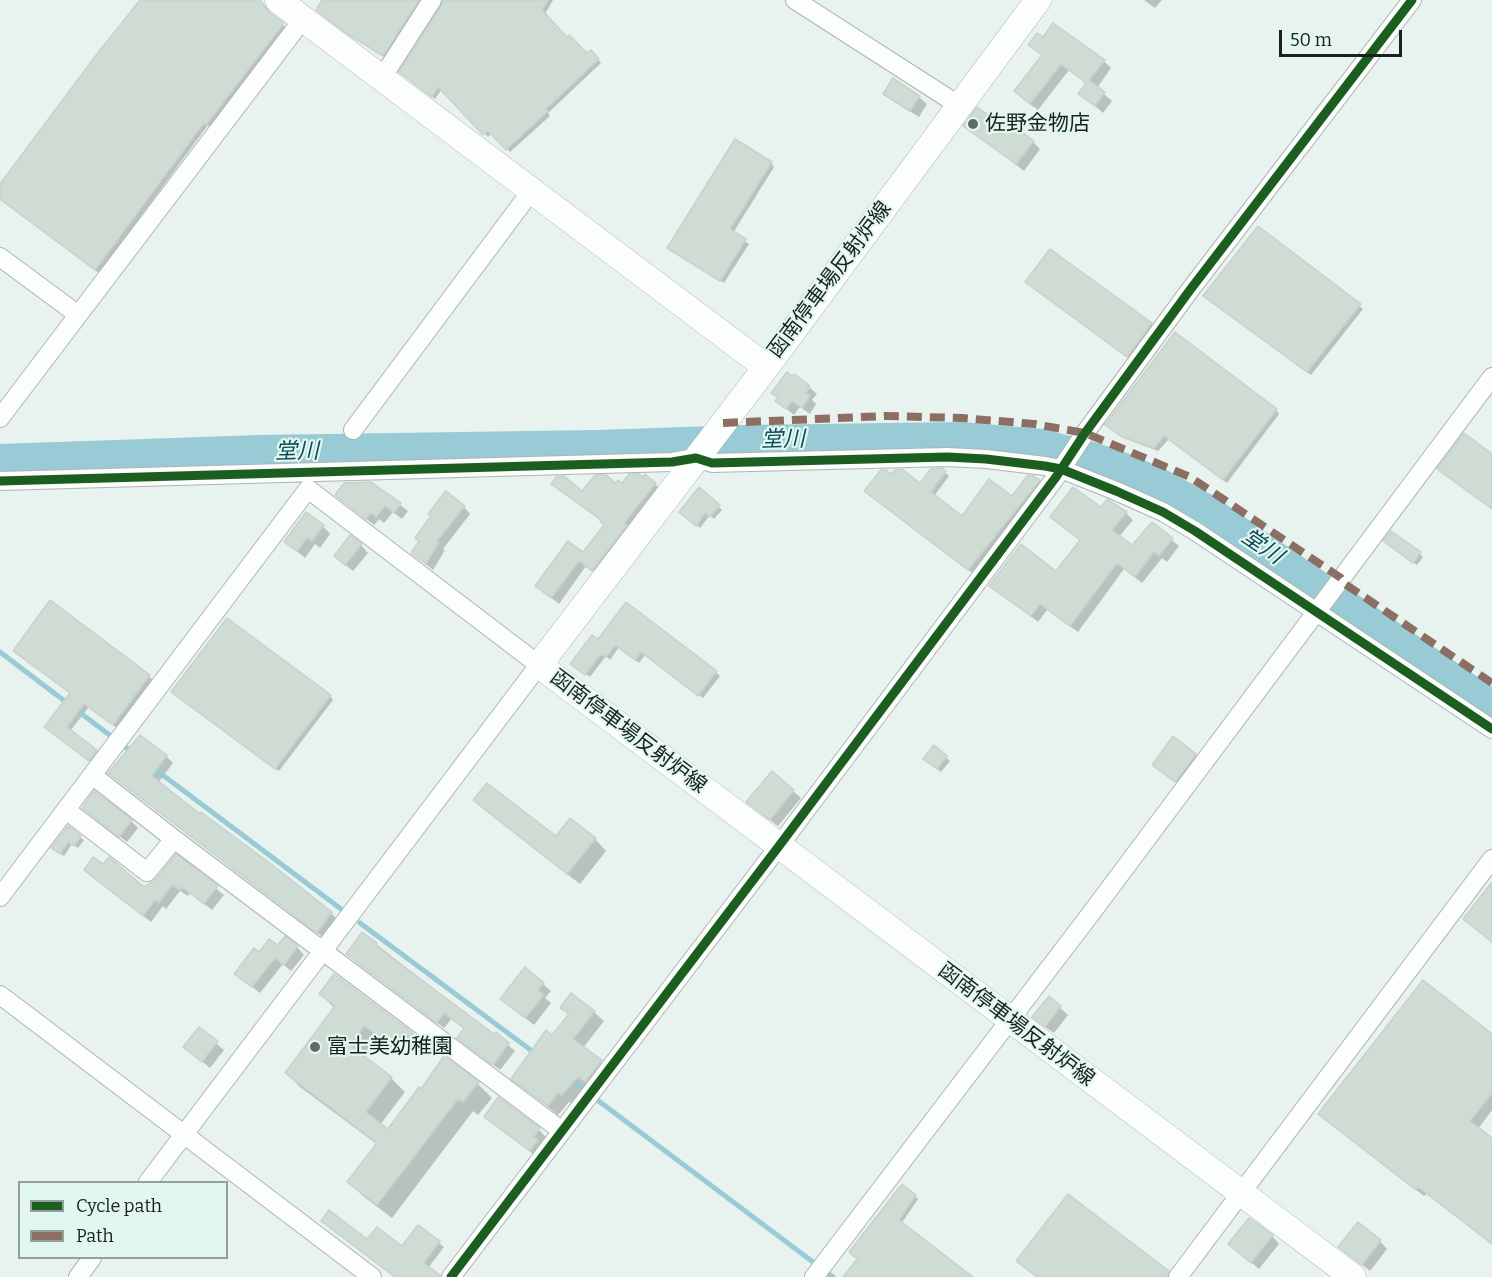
<!DOCTYPE html>
<html>
<head>
<meta charset="utf-8">
<style>
  body { margin:0 }
  #map { position:relative; width:1492px; height:1277px; overflow:hidden; background:#e8f2ef; font-family:Bitter,serif }
  canvas { display:block }
  .legend { position:absolute; left:18px; top:1181px; width:210px; height:78px; box-sizing:border-box; background:#e3f7f1; border:2px solid #92a19d; margin:0; padding:8px 10px; list-style:none; font-size:18px; color:#19211e }
  .legend li { display:flex; align-items:center; gap:12px; height:30px }
  .legend b { width:30px; border:2px solid #92a19d }
  .scale { position:absolute; left:1279px; top:30px; width:123px; height:27px; box-sizing:border-box; border:3px solid #19211e; border-top:0; padding-left:8px; font-size:18px; line-height:21px; white-space:nowrap; color:#19211e; -webkit-text-stroke:4px #e3f7f1; paint-order:stroke }
</style>
</head>
<body>
<div id="map">
<canvas width="1492" height="1277"></canvas>
<ul class="legend">
<li><b style="height:8px;background:#1b5e20"></b>Cycle path</li>
<li><b style="height:8px;background:#8d6e63"></b>Path</li>
</ul>
<div class="scale">50 m</div>
</div>
<script>
const g = document.querySelector('canvas').getContext('2d');
g.lineJoin = 'round';
function fill(path, color) {
  g.fillStyle = color;
  g.fill(path, 'evenodd');
}
function toPath(rows) {
  const path = new Path2D();
  for (const r of rows) {
    path.moveTo(r[0], r[1]);
    for (let i = 2; i < r.length; i += 2) path.lineTo(r[i], r[i + 1]);
  }
  return path;
}
function trace(path, color, width, dash) {
  g.strokeStyle = color;
  g.lineWidth = width;
  g.lineCap = dash ? 'butt' : 'round';
  g.setLineDash(dash || []);
  g.stroke(path);
}
function drawText(font, color, halo, rows, align = 'center') {
  g.font = font + ' Bitter,"Noto Sans JP",serif';
  g.lineWidth = 4.5;
  g.setLineDash([]);
  g.textBaseline = 'middle';
  g.strokeStyle = halo;
  g.fillStyle = color;
  for (const [text, x, y, turn = 0] of rows) {
    g.save();
    g.translate(x, y);
    g.rotate((+turn || 0) * Math.PI / 180);
    g.textAlign = isNaN(turn) ? turn : align;
    if (halo) g.strokeText(text, 0, 0);
    g.fillText(text, 0, 0);
    g.restore();
  }
}
const shadow = toPath([
  [141,0,257,0,267,8,271,15,286,28,210,127,208,125,99,273,0,198,0,187],
  [324,0,424,0,387,58,352,36],
  [445,0,553,0,545,14,567,39,587,55,591,52,601,63,548,113,550,116,510,152,492,133,488,137,442,89,435,99,404,75],
  [1144,0,1162,0,1155,8],
  [1030,45,1104,61,1111,68,1097,88,1112,101,1103,113,1080,93,1087,84,1069,70,1038,110,1023,99,1043,56],
  [885,93,919,97,927,104,919,117,893,101],
  [965,126,1010,133,1033,142,1040,149,1024,171],
  [771,163,774,167,733,233,749,244,724,283,672,251],
  [1258,228,1363,309,1311,375,1208,299],
  [1030,286,1151,324,1154,327,1131,359],
  [809,387,817,394,812,400,816,404,810,414,800,407,794,415,777,401],
  [1276,410,1279,414,1227,483,1169,439,1158,451,1129,440,1111,428],
  [942,470,949,476,934,496,963,518,1012,498,1039,481,1043,485,972,573,870,495,892,476,920,485],
  [371,483,408,511,402,519,393,512,384,523,379,519,374,525,337,495],
  [553,483,582,493,616,485,655,484,662,491,599,576,586,566,559,604,537,586,583,554,606,525],
  [699,489,722,510,714,519,710,515,700,528,684,515],
  [464,507,470,514,443,549,445,550,433,570,413,553],
  [1101,509,1126,513,1133,520,1119,537,1133,547,1152,524,1179,546,1167,562,1162,558,1142,583,1124,569,1078,632,1047,610,1038,622,991,586,1056,573,1081,541,1052,517],
  [323,526,330,534,320,548,315,544,305,558,286,542],
  [1388,544,1420,554,1423,557,1417,565],
  [361,545,368,553,353,571,343,563],
  [51,602,153,680,117,728,89,707,70,731,100,754,93,763,50,730,71,694],
  [627,604,720,676,703,698,645,655,639,663,619,647,610,660,606,656,590,677,576,667],
  [176,695,330,696,333,700,279,771],
  [934,747,950,761,941,772,928,762],
  [1195,755,1199,758,1179,784,1157,768],
  [166,756,173,763,158,783,331,913,338,920,324,938,110,773],
  [772,773,801,798,778,826,755,809],
  [475,800,556,838,595,839,606,851,580,884,487,812],
  [90,814,131,821,138,828,127,842],
  [68,828,84,840,78,848,72,844,64,856,56,851],
  [176,857,224,895,212,910,190,893,188,896,180,891,166,909,163,906,151,922,94,877,144,889,157,880],
  [1492,884,1492,943,1465,919],
  [376,944,494,1036,496,1034,515,1051,500,1070,466,1044,465,1029,452,1018,444,1028,347,954],
  [278,947,297,947,304,955,291,971,283,964,260,993,236,974],
  [334,976,412,1034,426,1048,425,1050,418,1045,406,1058,379,1038,364,1058,391,1078,405,1092,380,1125,388,1131,421,1091,444,1059,478,1084,492,1098,478,1115,473,1111,392,1218,363,1196,349,1182,378,1145,300,1087,286,1073,335,1009,321,994],
  [543,984,551,991,545,998,551,1003,534,1025,502,999],
  [1049,998,1068,1015,1054,1033,1042,1025],
  [562,1008,594,1012,604,1021,583,1048,610,1071,573,1104,569,1102,558,1115,513,1079,553,1037,570,1015],
  [199,1029,224,1050,210,1068,185,1047],
  [1492,1035,1492,1110,1478,1129,1492,1140,1492,1244,1427,1193,1424,1196,1327,1121],
  [486,1117,539,1130,546,1137,538,1158],
  [915,1196,918,1199,901,1224,971,1277,850,1277],
  [419,1227,444,1247,428,1268,439,1277,396,1277,367,1241,403,1248],
  [1272,1236,1279,1244,1259,1269,1230,1244],
  [1380,1241,1387,1249,1370,1271,1340,1247]
]);
const stream = toPath([
  [0,652,132,752],
  [152,767,345,912],
  [360,923,536,1054],
  [568,1078,833,1277]
]);
const river = toPath([
  [0,459,260,450,597,445,745,440,961,437,1041,444,1092,457,1127,469,1159,483,1208,510,1492,705]
]);
const building = toPath([
  [140,0,260,0,269,12,284,23,206,125,204,123,95,270,0,199,0,184,97,54,140,0],
  [322,0,419,0,383,56,346,33,316,10,322,0],
  [443,0,548,0,542,10,567,37,569,35,587,53,591,50,599,59,546,109,548,111,506,150,488,131,483,135,438,87,432,97,399,72,441,6,443,0],
  [1053,23,1105,60,1089,80,1105,92,1095,106,1078,94,1086,83,1061,64,1030,104,1014,91,1042,55,1028,45,1037,33,1043,37,1053,23],
  [893,78,920,96,910,111,883,94,893,78],
  [977,107,1010,131,1014,126,1034,141,1016,164,963,126,977,107],
  [735,139,772,162,730,229,746,239,720,281,667,248,735,139],
  [1258,226,1361,304,1307,372,1203,296,1258,226],
  [1050,249,1152,323,1127,357,1025,282,1050,249],
  [1175,332,1277,409,1223,480,1164,436,1154,448,1122,437,1105,425,1175,332],
  [787,372,792,376,794,374,810,386,806,393,810,396,802,408,792,401,786,409,775,401,778,398,771,393,787,372],
  [1464,433,1492,454,1492,509,1437,469,1464,433],
  [942,468,946,471,931,492,962,516,989,479,1012,496,1028,475,1034,476,1040,480,968,570,864,491,881,470,886,470,891,474,895,470,902,469,920,483,931,469,942,468],
  [629,474,639,474,643,477,645,474,656,483,624,523,627,525,592,571,579,561,551,598,535,586,568,541,583,552,604,525,600,521,601,520,551,484,556,477,564,476,582,491,595,475,606,475,615,483,618,480,622,483,629,474],
  [371,482,401,503,394,513,385,506,376,517,371,513,366,519,335,495,344,483,371,482],
  [699,487,720,505,710,517,705,513,696,526,679,512,699,487],
  [1073,487,1101,507,1107,499,1127,512,1112,530,1132,545,1152,522,1173,538,1159,556,1154,552,1135,577,1117,563,1070,626,1040,604,1031,616,989,586,1021,544,1056,571,1080,540,1050,517,1073,487],
  [446,491,465,506,437,541,439,542,426,564,411,553,419,541,415,538,431,516,428,514,446,491],
  [306,512,324,525,312,541,307,538,297,551,284,542,306,512],
  [1391,531,1421,552,1413,563,1383,541,1391,531],
  [350,535,362,544,345,565,334,556,350,535],
  [50,600,150,675,113,725,84,704,67,727,97,750,89,761,44,727,70,693,13,651,50,600],
  [626,602,717,671,698,696,641,652,635,660,615,645,606,657,601,654,585,675,570,664,592,635,598,639,626,602],
  [227,618,331,695,275,769,171,692,227,618],
  [140,735,167,755,152,776,200,814,201,812,271,864,332,912,317,933,108,773,140,735],
  [1173,736,1196,754,1175,782,1152,765,1173,736],
  [934,745,947,756,937,769,923,759,934,745],
  [772,771,794,790,770,820,746,802,772,771],
  [487,783,556,836,570,818,596,838,567,874,473,800,487,783],
  [94,791,132,820,119,837,82,808,94,791],
  [68,826,81,836,74,846,68,842,60,854,51,848,68,826],
  [176,854,218,886,204,904,182,887,180,890,172,885,159,903,155,900,143,916,84,870,93,857,103,864,109,857,144,887,156,879,176,854],
  [1492,882,1492,942,1463,919,1492,882],
  [362,932,377,943,375,945,494,1034,496,1032,509,1043,493,1065,457,1038,464,1028,444,1013,437,1023,346,954,362,932],
  [285,936,298,946,284,965,275,958,252,987,234,974,254,948,259,952,269,939,278,945,285,936],
  [525,967,544,983,538,990,544,995,525,1018,500,999,525,967],
  [334,974,413,1033,410,1037,403,1032,391,1045,364,1026,350,1045,392,1077,366,1112,388,1129,419,1087,421,1089,444,1056,479,1082,463,1102,458,1099,377,1205,347,1182,377,1143,285,1073,335,1006,319,994,334,974],
  [1423,980,1492,1034,1492,1093,1470,1121,1492,1138,1492,1244,1418,1187,1416,1190,1318,1114,1423,980],
  [571,993,595,1011,573,1039,602,1060,585,1082,578,1077,562,1095,558,1093,548,1106,511,1079,546,1030,552,1035,569,1014,560,1008,571,993],
  [1049,996,1061,1006,1045,1027,1032,1017,1049,996],
  [199,1027,218,1041,202,1062,183,1047,199,1027],
  [498,1097,540,1128,534,1137,538,1140,530,1151,484,1117,498,1097],
  [902,1184,916,1195,899,1220,973,1277,843,1277,857,1259,849,1252,902,1184],
  [1068,1194,1169,1271,1167,1277,1037,1277,1016,1261,1068,1194],
  [329,1210,367,1239,377,1227,402,1246,418,1225,440,1241,424,1263,440,1275,440,1277,395,1277,321,1221,329,1210],
  [1249,1218,1273,1235,1251,1263,1228,1244,1249,1218],
  [1358,1222,1381,1240,1362,1265,1338,1247,1358,1222]
]);
const street = toPath([
  [795,0,960,106],
  [382,78,432,0],
  [0,257,77,314],
  [0,418,303,19],
  [353,430,532,190],
  [0,481,672,462,696,458,712,463,947,457,986,459,1045,466,1061,469,1116,491,1163,512,1195,531,1492,729],
  [92,775,174,839,562,1131],
  [66,810,147,872,174,839],
  [0,897,308,489,539,665,148,1182],
  [0,995,372,1277],
  [78,1277,92,1258],
  [451,1277,779,846,1056,477,1085,433,1190,290,1412,0],
  [814,1277,1089,916,1492,377],
  [1178,1277,1492,859]
]);
const secondary = toPath([
  [278,0,766,367],
  [1038,0,767,366,539,665,1353,1277]
]);
const quiet = toPath([
  [723,423,886,416,962,418,1034,424,1085,433,1190,477,1341,578,1345,584,1492,683]
]);
const cycleway = toPath([
  [0,481,672,462,696,458,712,463,947,457,986,459,1045,466,1061,469,1116,491,1163,512,1195,531,1492,729],
  [451,1277,779,846,1056,477,1085,433,1190,290,1412,0]
]);
const markers = [
  [973,124,6,"#616a67"],
  [315,1047,6,"#616a67"]
];
const poiNames = [
  ["佐野金物店",985,124],
  ["富士美幼稚園",327,1047]
];
const streetNames = [
  ["函南停車場反射炉線",830,280,-53],
  ["函南停車場反射炉線",628,732,37],
  ["函南停車場反射炉線",1016,1025,37]
];
const waterNames = [
  ["堂川",783,440,-1],
  ["堂川",297,452,-1],
  ["堂川",1262,547,34]
];
fill(shadow, '#0003');
trace(stream, '#98cbd5', 5);
trace(river, '#98cbd5', 30);
fill(building, '#cedcd4');
trace(building, '#c9d0cd', 1.5);
trace(street, '#adb5b2', 20);
trace(secondary, '#adb5b2', 27);
trace(street, '#fcfdfd', 18);
trace(secondary, '#fcfdfd', 26);
trace(quiet, '#8d6e63', 8, [15, 8]);
trace(cycleway, '#1b5e20', 9);
for (const [x, y, r, color] of markers) {
  const dot = new Path2D();
  dot.arc(x, y, r, 0, 2 * Math.PI);
  g.fillStyle = color;
  g.fill(dot);
  trace(dot, '#e3f7f1', 2);
}
drawText('21px', '#19211e', '#e3f7f1', poiNames, 'left');
drawText('21px', '#19211e', '#e3f7f1', streetNames);
drawText('italic 22px', '#0b4955', '#e3f7f1', waterNames);
</script>
</body>
</html>
